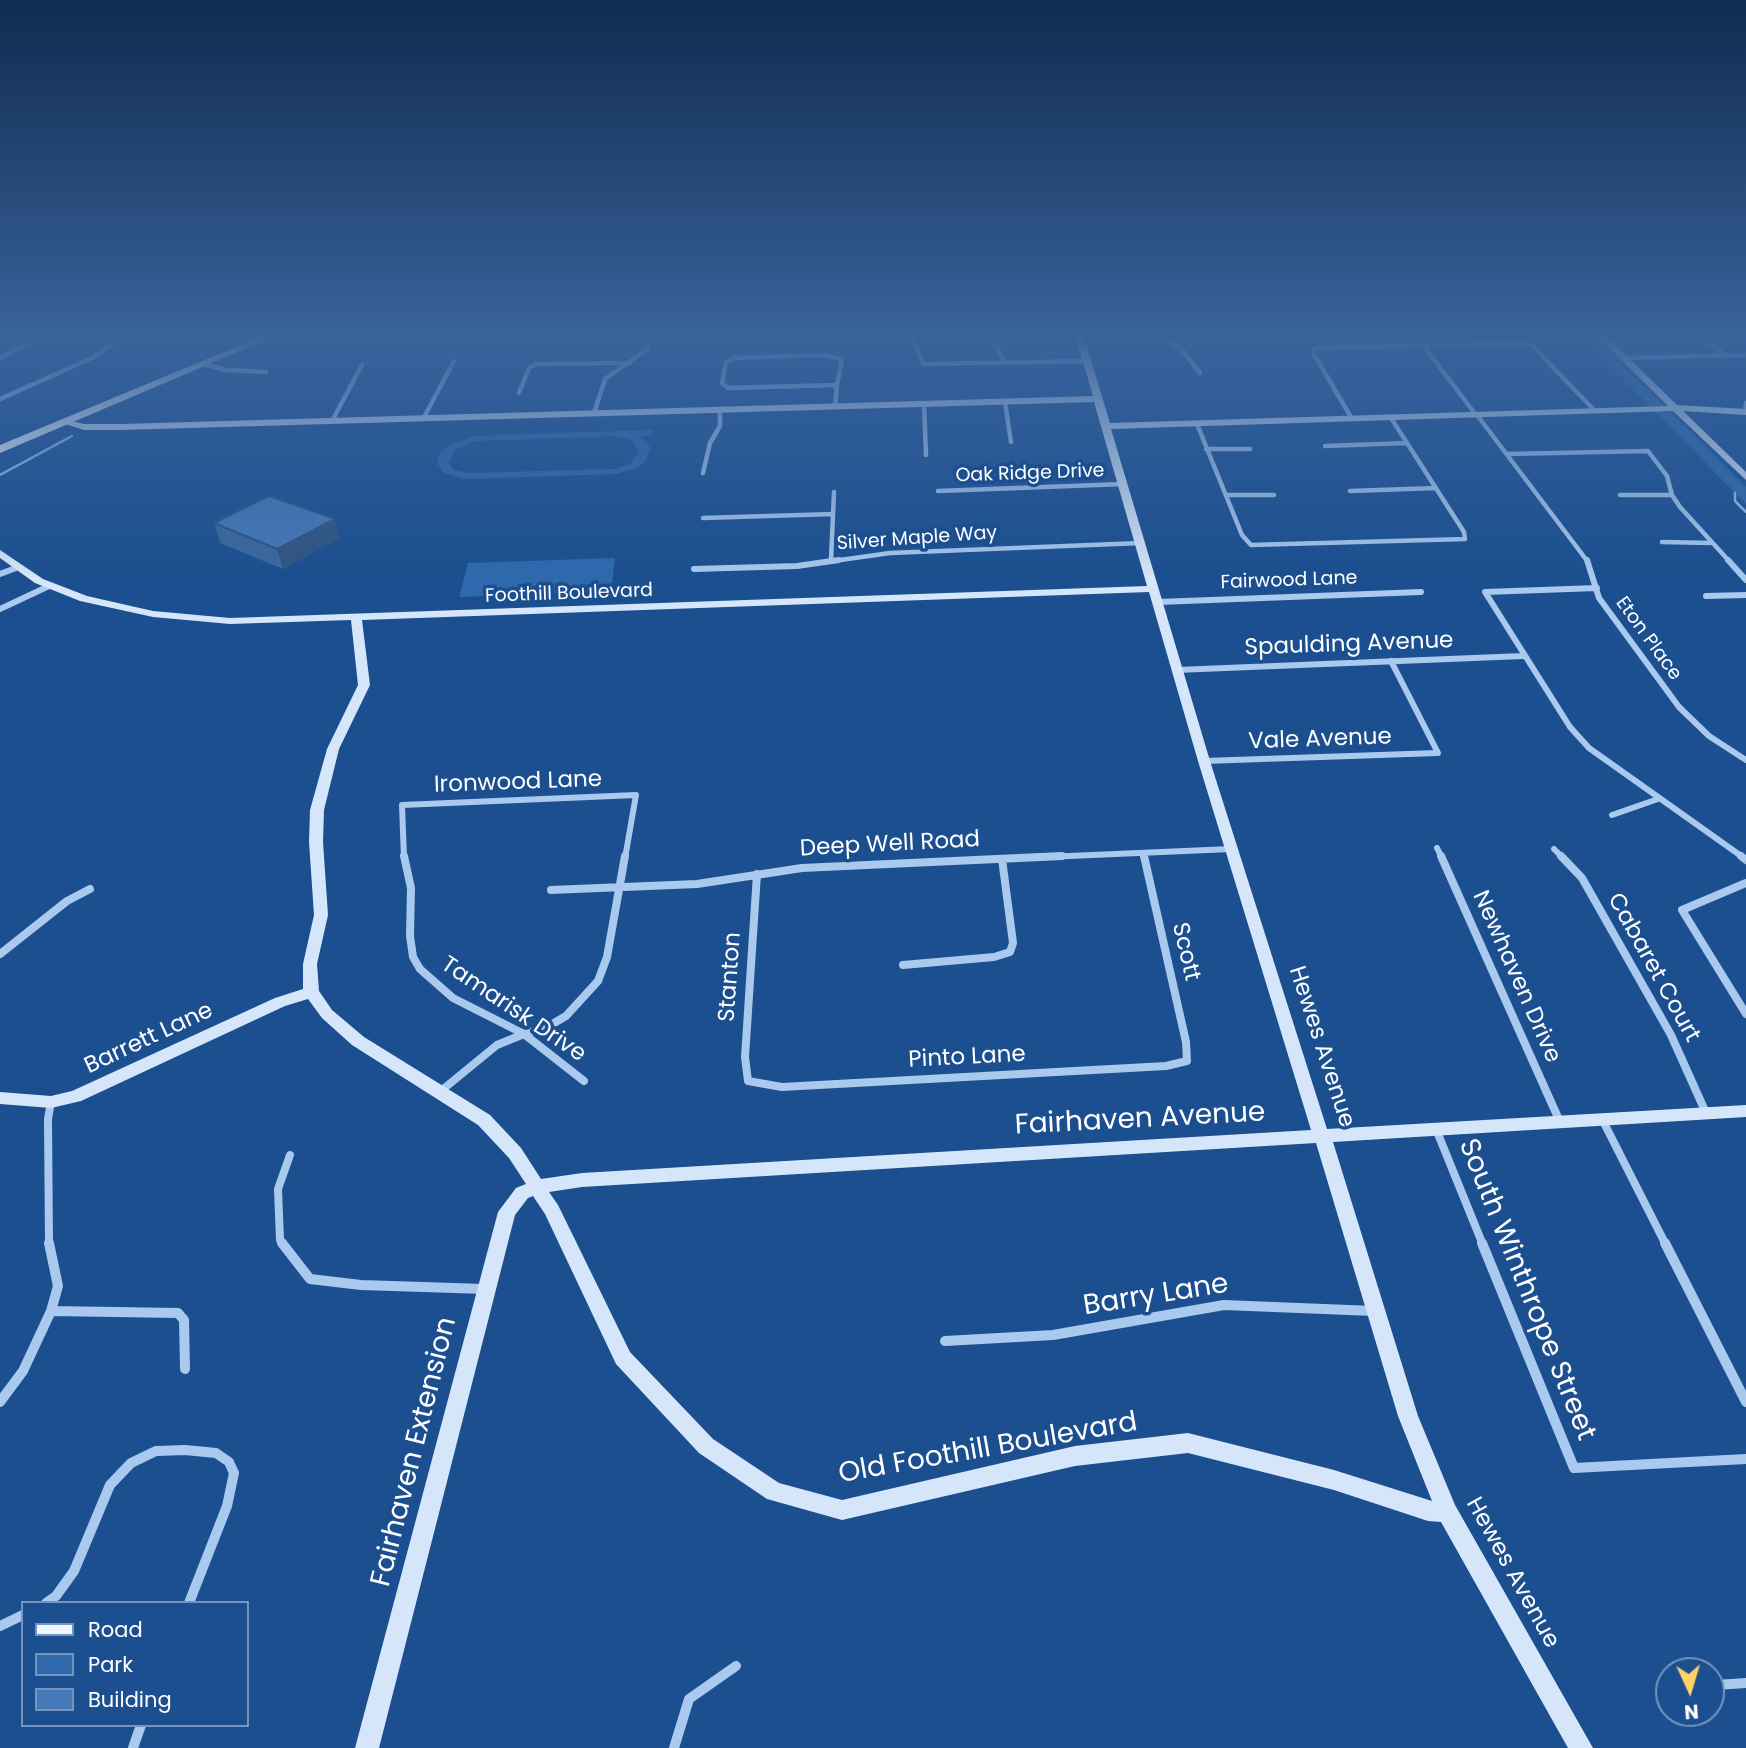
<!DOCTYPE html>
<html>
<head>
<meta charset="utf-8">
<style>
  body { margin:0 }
  #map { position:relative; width:1746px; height:1748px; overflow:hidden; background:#1b4f8f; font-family:Poppins,sans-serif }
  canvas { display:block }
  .legend { position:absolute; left:21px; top:1601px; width:228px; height:126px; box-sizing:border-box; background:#1b4f8f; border:2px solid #7695bc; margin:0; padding:9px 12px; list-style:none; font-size:21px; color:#fff }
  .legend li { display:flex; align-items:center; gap:14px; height:35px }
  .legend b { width:35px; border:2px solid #7695bc }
  .north { position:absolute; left:1655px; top:1657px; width:70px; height:70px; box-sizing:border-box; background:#1b4f8f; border:2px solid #7695bc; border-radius:50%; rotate:176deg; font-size:19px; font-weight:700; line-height:28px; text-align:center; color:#fff }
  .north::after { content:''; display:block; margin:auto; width:24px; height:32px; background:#ffd166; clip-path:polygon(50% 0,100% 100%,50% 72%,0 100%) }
</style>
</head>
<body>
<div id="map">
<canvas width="1746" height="1748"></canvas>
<ul class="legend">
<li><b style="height:9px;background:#f0f6ff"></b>Road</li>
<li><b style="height:19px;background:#2e69ad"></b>Park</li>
<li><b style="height:19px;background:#4478b7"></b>Building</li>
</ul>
<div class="north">N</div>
</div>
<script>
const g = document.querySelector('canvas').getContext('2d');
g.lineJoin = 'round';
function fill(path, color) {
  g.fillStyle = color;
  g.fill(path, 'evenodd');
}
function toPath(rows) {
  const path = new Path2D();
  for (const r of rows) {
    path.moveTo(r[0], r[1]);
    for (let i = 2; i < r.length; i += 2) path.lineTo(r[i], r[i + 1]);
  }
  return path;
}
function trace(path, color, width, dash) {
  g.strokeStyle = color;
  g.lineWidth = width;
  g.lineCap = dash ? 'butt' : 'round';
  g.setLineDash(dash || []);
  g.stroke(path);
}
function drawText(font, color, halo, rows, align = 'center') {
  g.font = font + ' Poppins,sans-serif';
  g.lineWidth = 7;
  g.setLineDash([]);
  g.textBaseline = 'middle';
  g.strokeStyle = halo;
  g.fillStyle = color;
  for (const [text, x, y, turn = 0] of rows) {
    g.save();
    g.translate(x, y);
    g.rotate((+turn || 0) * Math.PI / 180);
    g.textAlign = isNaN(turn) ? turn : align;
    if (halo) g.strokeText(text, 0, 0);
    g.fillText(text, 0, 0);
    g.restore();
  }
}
const green = toPath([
  [1579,334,1593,334,1746,487,1746,504],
  [653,430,652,435,640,436,650,447,646,460,637,468,617,474,464,479,444,473,437,463,439,454,448,446,475,436],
  [616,436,631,440,639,451,630,464,613,469,468,473,454,470,449,462,456,449,476,441],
  [615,558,611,591,459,597,468,563]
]);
const stream = toPath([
  [0,475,72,436],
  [1735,493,1735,501,1746,512]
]);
const streetFar3 = toPath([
  [332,334,361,337,385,334],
  [911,334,923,364,1087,361],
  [992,334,1004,363],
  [1161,334,1183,351,1200,373],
  [1700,334,1724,355],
  [1423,345,1476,415],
  [823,355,842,359,837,385,728,388,722,383,726,362,733,358,823,355],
  [0,358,28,343,34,334],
  [1624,358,1746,355],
  [203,364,226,370,266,372],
  [519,393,529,368,536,364,630,363],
  [0,399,92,358,126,334],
  [1005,402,1011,442],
  [924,404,926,455],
  [835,407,837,385],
  [1745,412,1746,403],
  [594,413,605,379,649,348,649,340,637,334],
  [1477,415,1588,562],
  [423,419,454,361],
  [1352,419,1314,354,1314,348,1530,343,1595,411],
  [332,421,362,365],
  [1197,424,1242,535,1251,545,1465,539,1464,532,1391,418],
  [1325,446,1407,443],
  [1206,449,1250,449],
  [1507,454,1648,451,1667,476,1672,495,1680,507,1730,562],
  [703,473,710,443,720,426,720,410],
  [938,491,1124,484],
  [1350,491,1436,488],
  [1226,495,1274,495],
  [1620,495,1672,495],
  [703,518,833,514],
  [1662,542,1712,543],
  [831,560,834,492],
  [826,562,890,553,1141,543]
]);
const streetFar2 = toPath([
  [1587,560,1599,598,1679,707,1709,736,1746,760],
  [1728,560,1746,580],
  [694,569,797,566,839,560],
  [0,574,16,568],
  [1597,588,1485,592,1570,727,1589,748,1744,858],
  [1706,596,1746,595],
  [1158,602,1421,592],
  [0,609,49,586],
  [1176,670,1523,656],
  [1204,761,1438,753,1391,661],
  [1612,815,1658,799],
  [1437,848,1442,858],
  [1554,849,1563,858],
  [1143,853,1144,858],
  [404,858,402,805,636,795,625,858],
  [1023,858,1231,849]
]);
const streetFar1 = toPath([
  [404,856,411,888,410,936,413,957,420,969,453,998,524,1034],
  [1441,856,1560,1122],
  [1561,856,1582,878,1671,1035,1706,1113],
  [1741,856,1746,860],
  [757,874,745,1057,748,1081,782,1087,1166,1066,1187,1061,1186,1042,1144,856],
  [1746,883,1682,910,1746,1014],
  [551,890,697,884,802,868,1062,856],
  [0,954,67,901,90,889],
  [903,965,994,957,1010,952,1013,943,1002,859],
  [524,1034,584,1081],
  [524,1034,549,1026,566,1016,598,981,607,957,625,856],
  [442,1090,497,1045,524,1034],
  [1602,1119,1666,1245],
  [1436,1129,1483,1245],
  [49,1245,48,1119,51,1102],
  [284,1245,280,1240,278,1189,290,1155]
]);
const street = toPath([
  [282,1243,310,1279,361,1285,485,1289],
  [1482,1243,1574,1468,1746,1459],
  [1665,1243,1746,1402],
  [51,1311,178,1313,184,1320,185,1369],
  [945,1341,1053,1335,1224,1305,1374,1311],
  [0,1402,23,1371,51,1311,58,1286,49,1243],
  [46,1603,56,1596,74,1571,110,1485,131,1463,156,1451,185,1450,216,1453,229,1462,234,1473,227,1506,189,1603],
  [0,1626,23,1615],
  [1716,1685,1746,1683],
  [133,1748,141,1725],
  [674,1748,689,1699,736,1666]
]);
const secondary = toPath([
  [1075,334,1083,334,1110,423,1668,406,1595,334,1604,334,1677,405,1746,409,1746,415,1683,411,1746,472,1746,480,1673,411,1111,429,1210,761,1327,1129,1746,1105,1746,1117,1333,1142,1418,1416,1455,1505,1593,1748,1568,1748,1441,1522,1428,1521,1334,1490,1188,1453,1075,1466,842,1520,767,1499,699,1453,616,1364,545,1214,533,1196,528,1198,515,1215,379,1748,355,1748,498,1212,516,1188,526,1184,509,1158,478,1125,352,1045,322,1018,308,999,285,1006,81,1101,51,1108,0,1104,0,1092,51,1096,72,1091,275,998,303,989,303,964,314,915,309,842,310,810,327,749,358,685,351,620,230,624,153,617,80,601,35,583,0,558,0,550,43,579,87,596,153,611,230,618,1147,586,1094,402,120,430,84,430,59,422,64,419,84,424,120,424,1093,396,1075,334],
  [1149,592,1198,761,1311,1130,582,1173,541,1179,521,1148,490,1115,364,1037,332,1010,319,991,317,964,328,915,323,842,324,810,339,749,370,685,362,620,1149,592],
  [1316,1143,1398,1416,1432,1501,1334,1470,1188,1433,1075,1446,842,1500,779,1483,713,1439,630,1352,558,1205,549,1192,582,1187,1316,1143]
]);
const primary = toPath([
  [267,334,280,334,0,453,0,445,267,334]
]);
const wall = toPath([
  [214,523,340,538,283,569,220,543]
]);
const shadedWall = toPath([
  [335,519,340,538,283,569,277,549]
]);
const building = toPath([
  [269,496,335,519,277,549,214,523,269,496]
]);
const farStreetnames = [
  ["Oak Ridge Drive",1030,474,-2],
  ["Silver Maple Way",917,539,-4],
  ["Fairwood Lane",1289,581,-2],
  ["Foothill Boulevard",569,594,-2],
  ["Eton Place",1648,639,54]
];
const streetNames = [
  ["Spaulding Avenue",1349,645,-2],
  ["Vale Avenue",1320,740,-2],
  ["Ironwood Lane",518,783,-2],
  ["Deep Well Road",890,845,-3],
  ["Scott",1185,952,77],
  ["Cabaret Court",1653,968,61],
  ["Stanton",731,977,-86],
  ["Newhaven Drive",1516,977,66],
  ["Tamarisk Drive",513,1010,34],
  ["Barrett Lane",149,1039,-25],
  ["Hewes Avenue",1321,1047,72],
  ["Pinto Lane",967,1058,-3],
  ["Hewes Avenue",1512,1573,61]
];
const nearStreetnames = [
  ["Fairhaven Avenue",1140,1120,-3],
  ["South Winthrope Street",1526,1290,68],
  ["Barry Lane",1156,1296,-9],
  ["Old Foothill Boulevard",988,1449,-10],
  ["Fairhaven Extension",415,1452,-76]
];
fill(green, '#2e69ad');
trace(stream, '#9cc4f0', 2.5);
trace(streetFar3, '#a9c9ee', 4.5);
trace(streetFar2, '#a9c9ee', 6);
trace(streetFar1, '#a9c9ee', 8);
trace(street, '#a9c9ee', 10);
fill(secondary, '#d6e6fa');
fill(primary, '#f0f6ff');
fill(wall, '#3a679d');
fill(shadedWall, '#305480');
fill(building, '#4478b7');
trace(building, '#305480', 2);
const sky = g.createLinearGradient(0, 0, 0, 579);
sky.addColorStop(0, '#0f2b4f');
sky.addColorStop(0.58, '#39639b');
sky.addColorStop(1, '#39639b00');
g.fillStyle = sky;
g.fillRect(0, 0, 1746, 579);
drawText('19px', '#fff', '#1b4f8f', farStreetnames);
drawText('23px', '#fff', '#1b4f8f', streetNames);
drawText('28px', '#fff', '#1b4f8f', nearStreetnames);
</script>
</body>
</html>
